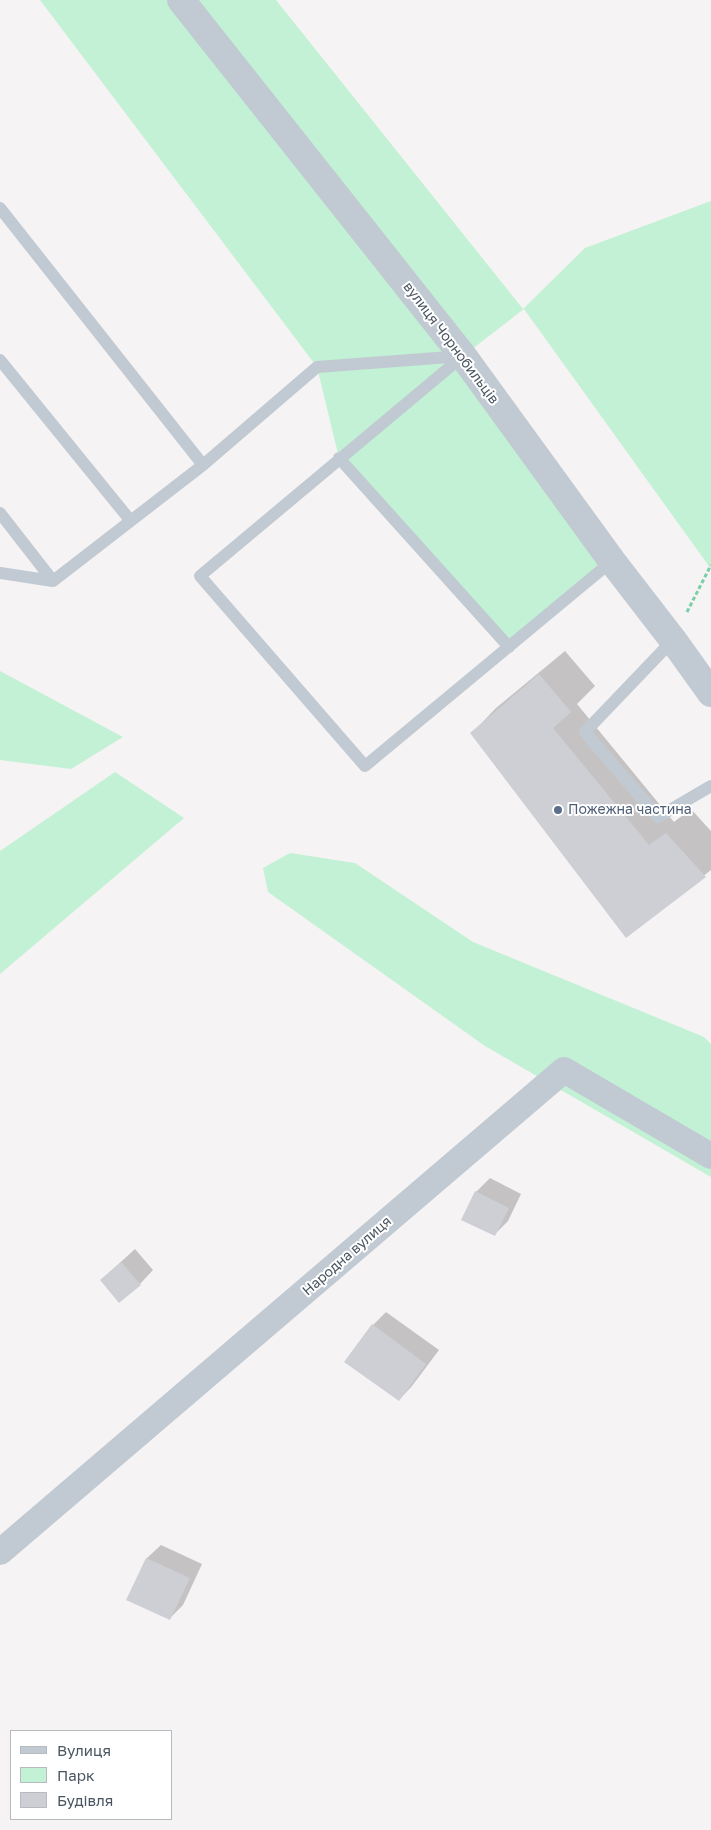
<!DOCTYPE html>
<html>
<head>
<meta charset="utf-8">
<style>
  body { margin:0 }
  #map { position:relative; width:711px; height:1830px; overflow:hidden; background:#f5f3f3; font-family:"Golos Text",sans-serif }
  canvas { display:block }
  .legend { position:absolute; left:10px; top:1730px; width:162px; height:90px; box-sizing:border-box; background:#fff; border:1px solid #b7bbc0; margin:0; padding:6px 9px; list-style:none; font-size:15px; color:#4a5661 }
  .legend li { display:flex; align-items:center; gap:10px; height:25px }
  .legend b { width:25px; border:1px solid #b7bbc0 }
</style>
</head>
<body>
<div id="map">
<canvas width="711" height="1830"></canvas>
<ul class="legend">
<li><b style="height:6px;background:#c1cad2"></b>Вулиця</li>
<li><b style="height:14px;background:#c3f1d5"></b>Парк</li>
<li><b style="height:14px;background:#cdcfd5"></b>Будівля</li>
</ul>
</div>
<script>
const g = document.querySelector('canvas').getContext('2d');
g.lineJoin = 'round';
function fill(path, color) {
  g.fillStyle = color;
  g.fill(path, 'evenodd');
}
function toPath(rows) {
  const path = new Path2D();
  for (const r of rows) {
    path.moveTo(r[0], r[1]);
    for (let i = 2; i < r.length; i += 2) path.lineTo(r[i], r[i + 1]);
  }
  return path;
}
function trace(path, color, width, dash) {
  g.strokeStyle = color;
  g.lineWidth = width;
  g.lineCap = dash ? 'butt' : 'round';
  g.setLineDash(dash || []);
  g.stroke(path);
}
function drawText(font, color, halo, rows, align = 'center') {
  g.font = font + ' "Golos Text",sans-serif';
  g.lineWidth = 4;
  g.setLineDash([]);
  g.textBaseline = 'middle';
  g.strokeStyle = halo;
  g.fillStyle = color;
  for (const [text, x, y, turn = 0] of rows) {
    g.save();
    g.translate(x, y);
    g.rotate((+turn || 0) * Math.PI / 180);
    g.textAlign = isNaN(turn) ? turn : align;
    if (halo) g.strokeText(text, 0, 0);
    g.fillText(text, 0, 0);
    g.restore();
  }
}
const green = toPath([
  [40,0,170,0,612,561,509,647,339,458,317,367],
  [181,0,276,0,523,309,585,248,711,201,711,569,524,309,463,356],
  [0,671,123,737,71,769,0,760],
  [115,772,184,818,0,974,0,851],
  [290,853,355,863,473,942,704,1037,711,1044,711,1177,485,1046,268,892,263,868]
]);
const shadow = toPath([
  [565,651,595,686,577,704,674,822,691,809,711,831,711,870,626,937,472,733,496,708],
  [490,1178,521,1194,508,1221,495,1234,476,1192],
  [135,1249,153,1270,140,1284,101,1280],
  [386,1312,439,1350,412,1386,399,1400,373,1325],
  [161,1545,202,1564,183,1605,170,1618,128,1599,147,1558]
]);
const building = toPath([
  [539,674,571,712,553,728,649,845,666,833,706,877,626,938,470,733],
  [475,1191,509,1208,495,1236,461,1220],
  [121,1262,141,1285,119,1303,100,1280],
  [372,1324,426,1364,399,1401,344,1362],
  [146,1558,190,1578,170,1620,126,1600]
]);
const path = toPath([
  [687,612,711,565]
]);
const service = toPath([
  [0,208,203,465],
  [463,356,200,576,365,766,612,561],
  [0,360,130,520],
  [339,458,509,647],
  [0,513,53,581],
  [0,573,53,581,203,465,317,367,463,356],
  [673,640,585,732,658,817,711,786]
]);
const minor = toPath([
  [0,1552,564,1070,711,1156]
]);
const tertiary = toPath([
  [181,0,463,356,612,561,673,640,711,693]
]);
const markers = [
  [558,810,5,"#5c6f8a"]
];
const streetNames = [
  ["вулиця Чорнобильців",451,343,53],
  ["Народна вулиця",347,1256,-41]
];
const serviceNames = [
  ["Пожежна частина",568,810]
];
fill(green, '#c3f1d5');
fill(shadow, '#0003');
fill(building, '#cdcfd5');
trace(path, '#7ad0a6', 3, [4, 2.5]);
trace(service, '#c1cad2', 12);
trace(minor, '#c1cad2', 26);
trace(tertiary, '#c1cad2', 28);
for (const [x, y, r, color] of markers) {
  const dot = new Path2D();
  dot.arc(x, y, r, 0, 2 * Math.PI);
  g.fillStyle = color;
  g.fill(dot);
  trace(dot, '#fff', 2);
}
drawText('14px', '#4a5661', '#fff', streetNames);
drawText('14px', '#4e5e75', '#fff', serviceNames, 'left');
</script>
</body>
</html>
